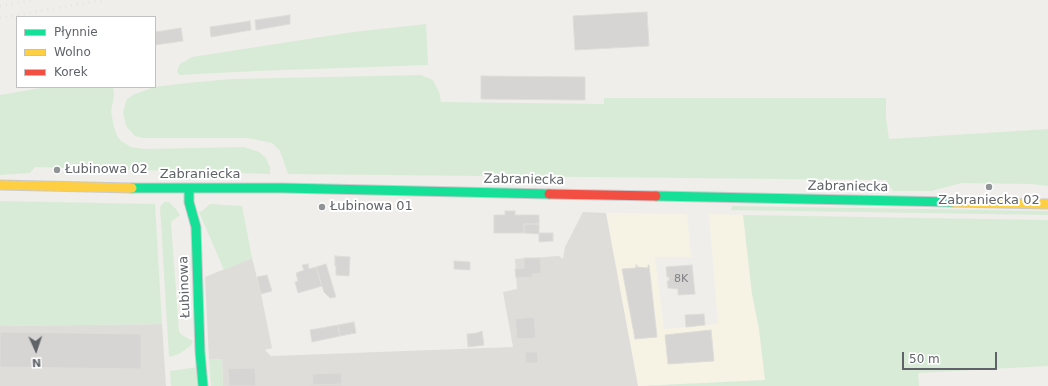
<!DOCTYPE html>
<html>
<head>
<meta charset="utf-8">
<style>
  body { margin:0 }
  #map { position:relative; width:1048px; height:386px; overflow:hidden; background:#efeeea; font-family:"DejaVu Sans",sans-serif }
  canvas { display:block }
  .legend { position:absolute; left:16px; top:16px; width:140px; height:72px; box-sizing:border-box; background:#fff; border:1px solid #bfc1c3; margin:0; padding:5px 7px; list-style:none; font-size:12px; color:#5f6368 }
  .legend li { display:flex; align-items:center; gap:8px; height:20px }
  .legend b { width:20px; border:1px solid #bfc1c3 }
  .north { position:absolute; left:16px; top:330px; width:40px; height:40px; -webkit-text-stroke:3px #fff; paint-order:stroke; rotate:177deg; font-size:11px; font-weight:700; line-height:16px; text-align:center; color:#5f6368 }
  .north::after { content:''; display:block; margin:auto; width:14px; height:18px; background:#5f6368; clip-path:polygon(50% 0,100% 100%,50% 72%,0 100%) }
  .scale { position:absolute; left:902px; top:352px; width:95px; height:18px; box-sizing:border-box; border:2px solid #5f6368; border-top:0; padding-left:5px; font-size:12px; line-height:14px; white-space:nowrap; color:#5f6368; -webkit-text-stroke:3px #fff; paint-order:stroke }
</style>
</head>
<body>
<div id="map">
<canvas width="1048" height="386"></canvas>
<ul class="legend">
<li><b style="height:5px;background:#16e098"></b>Płynnie</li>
<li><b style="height:5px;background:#ffcf43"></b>Wolno</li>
<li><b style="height:5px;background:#f24e42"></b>Korek</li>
</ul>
<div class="north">N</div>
<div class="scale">50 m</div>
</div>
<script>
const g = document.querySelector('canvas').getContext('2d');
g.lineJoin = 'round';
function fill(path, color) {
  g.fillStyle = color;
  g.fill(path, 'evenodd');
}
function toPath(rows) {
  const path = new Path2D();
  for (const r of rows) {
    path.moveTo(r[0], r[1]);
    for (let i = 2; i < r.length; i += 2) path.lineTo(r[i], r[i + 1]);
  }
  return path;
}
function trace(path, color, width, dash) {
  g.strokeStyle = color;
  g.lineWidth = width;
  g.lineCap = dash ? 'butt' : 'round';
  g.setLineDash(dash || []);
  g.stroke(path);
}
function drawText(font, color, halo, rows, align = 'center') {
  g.font = font + ' "DejaVu Sans",sans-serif';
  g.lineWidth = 4;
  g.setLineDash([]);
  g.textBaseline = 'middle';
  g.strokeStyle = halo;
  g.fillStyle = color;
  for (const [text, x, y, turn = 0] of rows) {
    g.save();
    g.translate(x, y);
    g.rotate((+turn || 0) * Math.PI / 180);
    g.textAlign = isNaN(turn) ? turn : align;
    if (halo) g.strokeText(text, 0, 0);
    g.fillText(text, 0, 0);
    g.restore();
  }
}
const commercial = toPath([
  [606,213,687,214,691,257,655,257,664,329,718,324,709,214,743,215,752,294,759,329,765,380,638,386]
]);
const industrial = toPath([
  [583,212,606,213,638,386,223,386,222,359,209,359,205,277,252,258,261,294,272,348,265,350,271,356,513,347,503,292,517,289,515,259,559,256,563,259,565,247],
  [162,324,166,386,0,386,0,326]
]);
const green = toPath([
  [426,24,428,65,256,71,179,75,177,71,180,64,192,57,353,32],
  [421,75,433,80,439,92,441,102,604,104,604,98,886,98,886,117,889,139,1048,129,1048,186,1032,184,962,183,931,191,893,191,886,180,288,174,280,151,272,143,248,138,143,138,135,136,126,126,123,112,127,99,133,95,154,87,187,83,232,79],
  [47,87,113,87,114,95,111,112,114,127,117,136,121,141,131,147,144,149,244,147,259,152,266,158,270,167,270,174,35,167,30,173,0,175,0,95],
  [0,201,155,204,162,324,0,326],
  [164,202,169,202,176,209,180,215,171,222,179,332,182,335,193,341,191,345,185,350,179,354,169,357,160,207],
  [210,204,242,206,252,258,224,270,199,212,202,211],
  [732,206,1048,211,1048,215,731,210],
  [743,215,1048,220,1048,366,918,373,919,386,641,386,765,380,759,329,752,294],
  [209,359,222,359,223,386,211,386],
  [198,367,199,386,171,386,170,371]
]);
const building = toPath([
  [647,12,649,46,575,50,573,16,647,12],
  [290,15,290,24,256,30,255,20,290,15],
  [250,21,251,30,211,37,210,27,250,21],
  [181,28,183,41,155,45,155,30,156,30,156,32,181,28],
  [481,76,585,77,585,100,481,99,481,76],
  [505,211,515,211,515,215,539,215,539,224,524,224,524,233,494,233,494,215,505,215,505,211],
  [524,224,539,224,539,234,524,233,524,224],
  [539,233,553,233,553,241,539,242,539,233],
  [335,256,350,257,349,276,336,275,336,266,335,266,335,256],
  [524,258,540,258,541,273,532,274,532,277,516,278,515,269,524,268,524,258],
  [454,261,470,262,470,270,454,269,454,261],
  [308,264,309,269,316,267,322,286,298,293,295,282,298,281,296,273,304,270,302,265,308,264],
  [326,264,336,297,330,298,324,292,316,267,326,264],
  [636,265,637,265,637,267,648,268,648,265,649,265,657,337,635,339,622,269,636,268,636,265],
  [692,265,695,294,678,295,678,289,668,288,667,281,669,281,669,277,667,277,666,267,692,265],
  [267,275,272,291,261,294,257,277,267,275],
  [704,314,705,325,686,327,685,315,704,314],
  [534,317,536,338,517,339,515,319,534,317],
  [354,322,356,333,340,336,338,325,354,322],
  [338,325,340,336,312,342,310,330,338,325],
  [711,330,714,361,668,364,665,335,711,330],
  [482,331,484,345,468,347,467,334,477,333,482,331],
  [0,332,141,334,141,369,0,367,0,332],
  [525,352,537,352,538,363,526,363,525,352],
  [255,368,256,386,229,386,228,369,255,368],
  [341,373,342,384,313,385,312,374,341,373],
  [342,384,343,386,301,386,313,385,342,384]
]);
const fast = toPath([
  [132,188,283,188,549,194],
  [189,188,189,202,196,227,200,352,203,386],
  [656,196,952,202]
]);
const slow = toPath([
  [0,185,132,188],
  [952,202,1048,204]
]);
const jam = toPath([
  [549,194,656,196]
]);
const rail = toPath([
  [0,6,35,0],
  [0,18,102,0]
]);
const markers = [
  [57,170,4,"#919496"],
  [989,187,4,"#919496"],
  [322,207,4,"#919496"]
];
const numberNames = [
  ["8K",681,279]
];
const poiNames = [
  ["Łubinowa 02",65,170],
  ["Zabraniecka 02",989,201,"center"],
  ["Łubinowa 01",330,207]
];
const streetNames = [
  ["Zabraniecka",200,175],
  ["Zabraniecka",524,180,1],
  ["Zabraniecka",848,187,1],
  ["Łubinowa",185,287,-92]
];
fill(commercial, '#f7f3e4');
fill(industrial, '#dfddda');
fill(green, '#d8ebd6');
fill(building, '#d6d5d3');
trace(building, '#deddd9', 1);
trace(fast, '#cacacb', 11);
trace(slow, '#cacacb', 11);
trace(jam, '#cacacb', 11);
trace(fast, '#16e098', 9);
trace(slow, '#ffcf43', 9);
trace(jam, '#f24e42', 9);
trace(rail, '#e4e4e4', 3, [1, 5]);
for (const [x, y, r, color] of markers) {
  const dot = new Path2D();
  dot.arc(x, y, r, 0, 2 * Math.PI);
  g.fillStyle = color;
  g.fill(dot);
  trace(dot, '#fff', 1.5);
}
drawText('11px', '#7e8184', null, numberNames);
drawText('13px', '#5f6368', '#fff', poiNames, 'left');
drawText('13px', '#5f6368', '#fff', streetNames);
</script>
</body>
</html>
